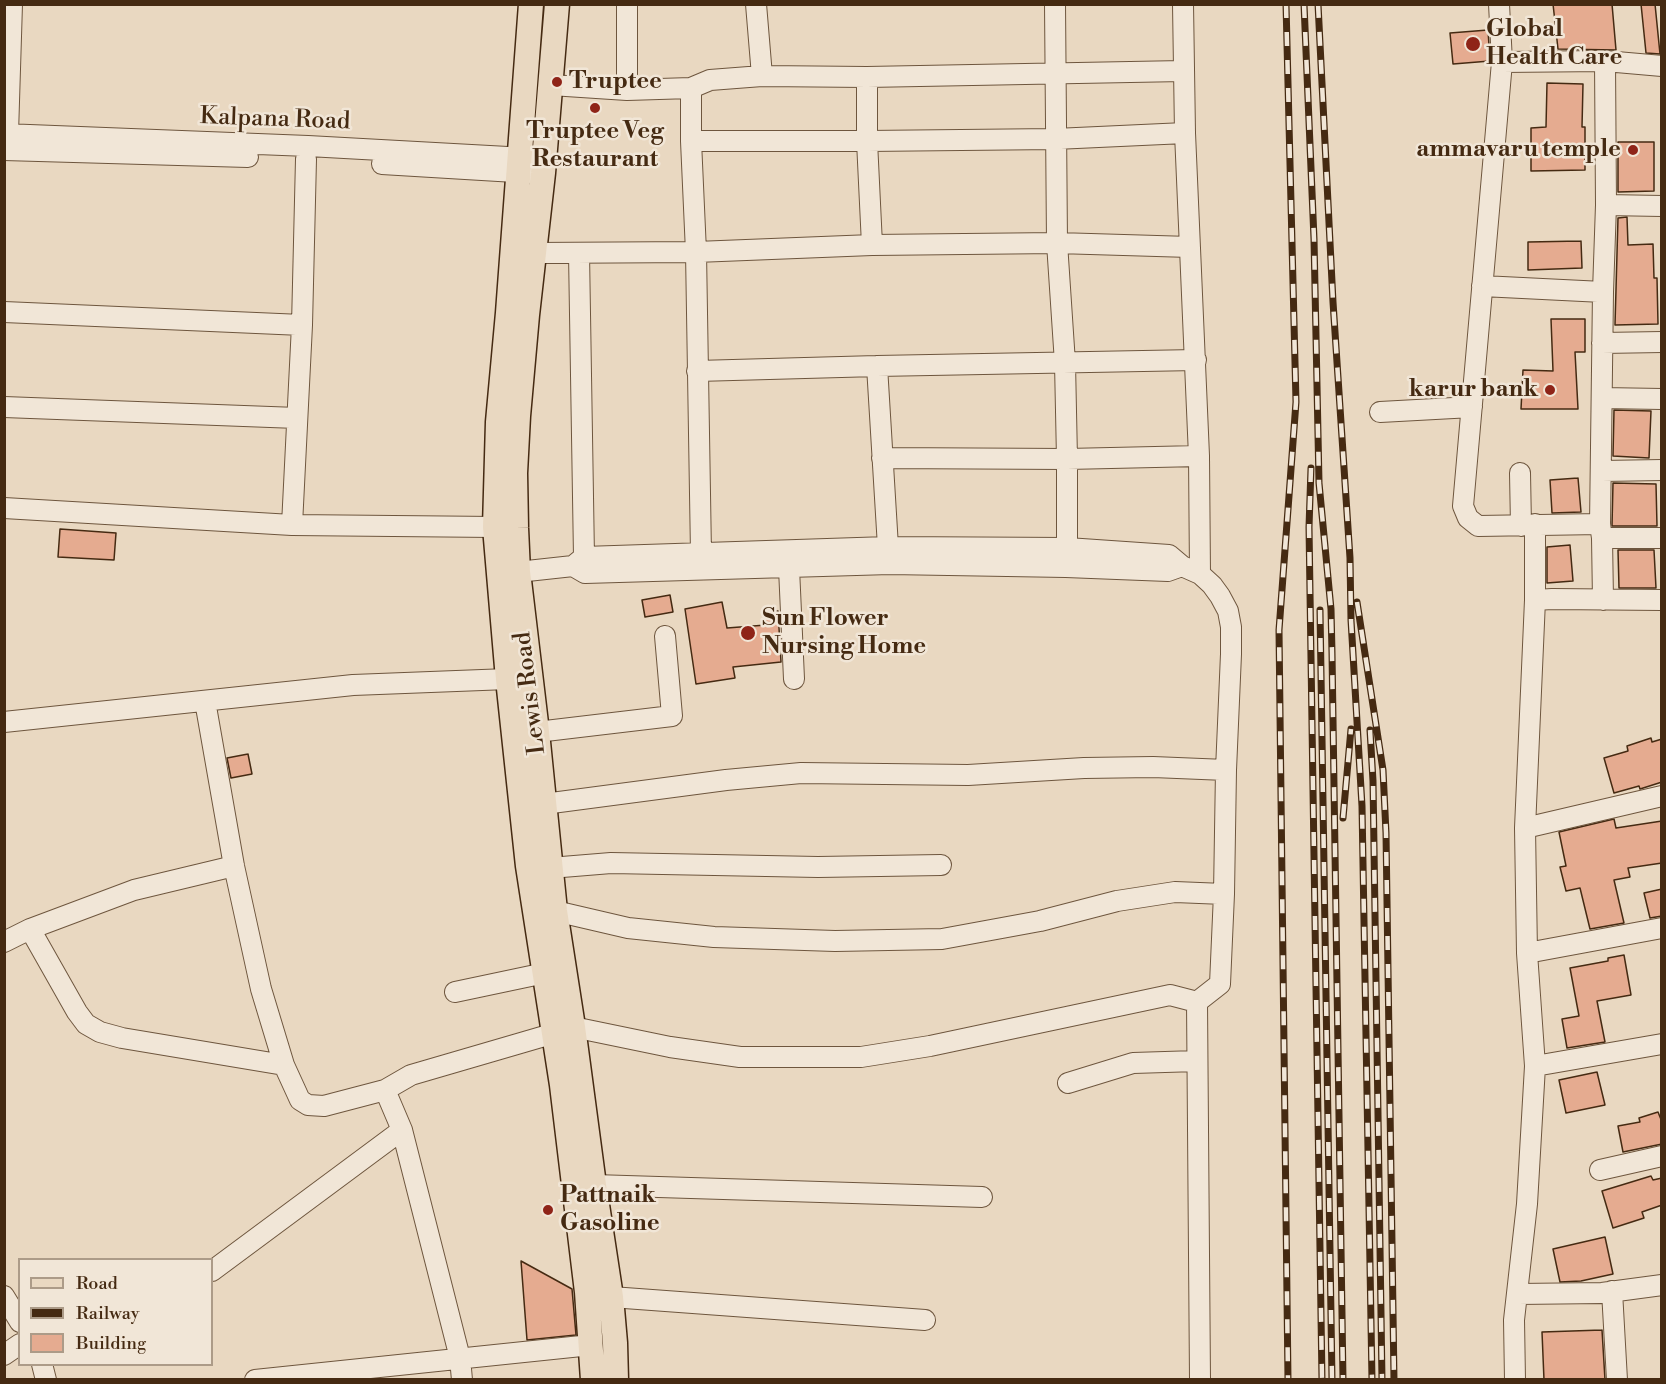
<!DOCTYPE html>
<html>
<head>
<meta charset="utf-8">
<style>
  body { margin:0 }
  #map { position:relative; width:1666px; height:1384px; overflow:hidden; background:#e9d8c1; font-family:"Libre Bodoni",serif }
  canvas { display:block }
  .frame { position:absolute; inset:0; border:6px solid #452a12; pointer-events:none }
  .legend { position:absolute; left:18px; top:1258px; width:195px; height:108px; box-sizing:border-box; background:#f1e6d7; border:2px solid #ac9b88; margin:0; padding:8px 10px; list-style:none; font-size:18px; color:#452a12 }
  .legend li { display:flex; align-items:center; gap:12px; height:30px }
  .legend b { width:30px; border:2px solid #ac9b88 }
</style>
</head>
<body>
<div id="map">
<canvas width="1666" height="1384"></canvas>
<div class="frame"></div>
<ul class="legend">
<li><b style="height:8px;background:#e9d8c1"></b>Road</li>
<li><b style="height:8px;background:#452a12"></b>Railway</li>
<li><b style="height:16px;background:#e5ab90"></b>Building</li>
</ul>
</div>
<script>
const g = document.querySelector('canvas').getContext('2d');
g.lineJoin = 'round';
function fill(path, color) {
  g.fillStyle = color;
  g.fill(path, 'evenodd');
}
function toPath(rows) {
  const path = new Path2D();
  for (const r of rows) {
    path.moveTo(r[0], r[1]);
    for (let i = 2; i < r.length; i += 2) path.lineTo(r[i], r[i + 1]);
  }
  return path;
}
function trace(path, color, width, dash) {
  g.strokeStyle = color;
  g.lineWidth = width;
  g.lineCap = dash ? 'butt' : 'round';
  g.setLineDash(dash || []);
  g.stroke(path);
}
function drawText(font, color, halo, rows, align = 'center') {
  g.font = font + ' "Libre Bodoni",serif';
  g.lineWidth = 5;
  g.setLineDash([]);
  g.textBaseline = 'middle';
  g.strokeStyle = halo;
  g.fillStyle = color;
  for (const [text, x, y, turn = 0] of rows) {
    g.save();
    g.translate(x, y);
    g.rotate((+turn || 0) * Math.PI / 180);
    g.textAlign = isNaN(turn) ? turn : align;
    if (halo) g.strokeText(text, 0, 0);
    g.fillText(text, 0, 0);
    g.restore();
  }
}
const building = toPath([
  [1553,4,1612,4,1616,50,1558,49,1553,4],
  [1641,4,1655,4,1660,54,1646,53,1641,4],
  [1488,30,1490,61,1453,64,1450,33,1488,30],
  [1547,83,1583,84,1582,127,1585,127,1585,170,1531,171,1531,128,1546,127,1547,83],
  [1618,142,1654,142,1654,191,1618,192,1618,142],
  [1627,217,1628,245,1653,244,1654,278,1657,278,1658,324,1615,325,1618,218,1627,217],
  [1581,241,1582,268,1528,270,1528,242,1581,241],
  [1551,319,1585,319,1585,352,1575,352,1578,409,1521,409,1523,370,1553,371,1551,319],
  [1614,410,1651,411,1649,458,1613,456,1614,410],
  [1578,478,1581,512,1552,513,1550,480,1578,478],
  [1613,483,1656,484,1657,526,1612,526,1613,483],
  [60,529,116,533,114,560,58,557,60,529],
  [1570,545,1573,581,1547,583,1547,547,1570,545],
  [1618,550,1654,550,1656,588,1619,588,1618,550],
  [670,595,673,612,645,617,642,600,670,595],
  [722,602,727,628,766,625,764,613,778,611,781,662,733,667,735,678,696,684,685,609,722,602],
  [1651,738,1652,742,1662,739,1662,782,1640,789,1639,786,1614,793,1604,758,1628,751,1627,746,1651,738],
  [248,754,252,774,231,778,227,758,248,754],
  [1614,819,1616,828,1662,821,1662,863,1628,868,1630,877,1614,880,1624,923,1590,929,1580,888,1566,891,1560,867,1566,866,1559,832,1614,819],
  [1662,889,1662,916,1650,918,1644,893,1662,889],
  [1624,955,1631,995,1597,1001,1605,1042,1567,1048,1562,1019,1579,1016,1570,968,1608,961,1608,958,1624,955],
  [1597,1072,1605,1105,1566,1113,1559,1080,1597,1072],
  [1658,1112,1662,1122,1662,1144,1623,1152,1618,1126,1640,1122,1639,1118,1658,1112],
  [1651,1176,1653,1180,1662,1178,1662,1205,1642,1212,1644,1218,1613,1228,1602,1191,1651,1176],
  [1605,1237,1613,1274,1581,1281,1560,1282,1553,1249,1605,1237],
  [521,1261,572,1289,576,1335,527,1340,521,1261],
  [1602,1330,1605,1380,1544,1380,1542,1332,1602,1330]
]);
const minor = toPath([
  [1055,4,1057,243,1065,363,1067,459,1067,548],
  [1183,4,1185,133,1199,456,1200,574],
  [1499,4,1502,62,1463,506,1468,518,1478,526,1600,524,1603,292,1606,205,1605,61],
  [1502,62,1605,61,1662,66],
  [762,76,867,77,867,141,872,245],
  [867,77,1183,71],
  [551,85,627,90,627,4],
  [691,88,691,141,696,252,701,554],
  [627,90,691,88,710,80,762,76,756,4],
  [4,134,308,146,544,159],
  [8,134,12,4],
  [691,141,867,141,1055,139,1185,133],
  [4,150,248,157],
  [382,164,532,173],
  [1606,205,1662,206],
  [534,253,696,252,872,245,1057,243,1190,247],
  [579,253,584,557],
  [1482,286,1603,292],
  [4,312,302,325],
  [1602,343,1662,342],
  [877,366,888,547],
  [697,371,877,366,1196,360],
  [1602,398,1662,399],
  [4,407,297,418],
  [1380,412,1472,407],
  [882,458,1067,459,1199,456],
  [1602,471,1662,470],
  [1520,473,1521,526],
  [4,508,292,525,495,527],
  [1600,524,1602,538,1662,538],
  [292,525,302,325,306,159],
  [1602,538,1603,600],
  [573,566,585,573,890,564,1066,567,1168,571,1182,566],
  [789,568,794,679],
  [518,572,573,566,584,557,888,547,1067,548,1169,555,1182,566,1200,574,1212,585,1220,596,1228,611,1231,627,1231,654,1226,770,1224,894,1220,984,1197,1002,1200,1380],
  [1535,600,1552,599,1662,600],
  [205,701,234,866,261,989,284,1065,300,1100,308,1105,324,1106,385,1090,411,1075,555,1033],
  [4,722,353,685,508,679],
  [537,732,672,716,665,636],
  [544,804,726,780,801,773,968,775,1084,768,1153,767,1226,770],
  [1525,828,1662,796],
  [550,868,611,863,818,867,941,865],
  [555,911,628,928,714,937,835,941,942,939,1040,921,1117,901,1175,892,1224,894],
  [30,929,77,1012,86,1024,100,1032,122,1038,284,1065],
  [4,942,30,929,134,890,234,866],
  [1527,953,1662,928],
  [455,992,545,973],
  [573,1027,670,1047,740,1057,861,1057,930,1046,1170,995,1197,1002],
  [1535,1066,1662,1044],
  [1068,1083,1133,1063,1197,1061],
  [385,1090,402,1130,460,1358,462,1380],
  [1600,1170,1662,1156],
  [594,1185,982,1197],
  [212,1271,402,1130],
  [1612,1291,1617,1380],
  [1518,1294,1602,1293,1662,1285],
  [4,1296,20,1322],
  [611,1297,925,1320],
  [4,1355,20,1344],
  [42,1364,46,1380],
  [255,1380,591,1345],
  [1515,1380,1514,1320,1527,1204,1535,1066,1527,953,1525,828,1535,600,1535,524]
]);
const major = toPath([
  [531,4,508,313,498,422,495,527,508,679,528,866,562,1085,587,1292,593,1380],
  [557,4,543,173,527,315,518,416,515,473,516,528,518,572,537,732,555,911,573,1027,594,1185,611,1297,615,1343,616,1380]
]);
const rail = toPath([
  [1286,4,1296,402,1279,630,1288,1380],
  [1304,4,1314,239,1319,483,1331,609,1332,653,1343,1380],
  [1318,4,1333,302,1350,558,1351,620,1362,806,1372,1380],
  [1311,468,1309,527,1322,1380],
  [1357,602,1383,770,1386,833,1394,1380],
  [1320,610,1332,1380],
  [1370,730,1373,781,1382,1380],
  [1343,818,1351,729]
]);
const markers = [
  [1473,44,8,"#8f2418"],
  [557,82,6,"#8f2418"],
  [595,108,6,"#8f2418"],
  [1633,150,6,"#8f2418"],
  [1550,390,6,"#8f2418"],
  [748,633,8,"#8f2418"],
  [548,1210,6,"#8f2418"]
];
const poiNames = [
  ["Global",1486,30],
  ["Health Care",1486,58],
  ["Truptee",569,82],
  ["Truptee Veg",595,132,"center"],
  ["Restaurant",595,160,"center"],
  ["ammavaru temple",1621,150,"right"],
  ["karur bank",1538,390,"right"],
  ["Sun Flower",762,619],
  ["Nursing Home",762,647],
  ["Pattnaik",560,1196],
  ["Gasoline",560,1224]
];
const streetNames = [
  ["Kalpana Road",275,120,2],
  ["Lewis Road",531,693,-97]
];
fill(building, '#e5ab90');
trace(building, '#452a12', 1.5);
trace(minor, '#6e563e', 22);
trace(major, '#452a12', 27);
trace(minor, '#f1e6d7', 20);
trace(major, '#e9d8c1', 24);
trace(rail, '#452a12', 7);
trace(rail, '#f1e6d7', 4.5, [14]);
for (const [x, y, r, color] of markers) {
  const dot = new Path2D();
  dot.arc(x, y, r, 0, 2 * Math.PI);
  g.fillStyle = color;
  g.fill(dot);
  trace(dot, '#f1e6d7', 2);
}
drawText('bold 24px', '#452a12', '#f1e6d7', poiNames, 'left');
drawText('24px', '#452a12', '#f1e6d7', streetNames);
</script>
</body>
</html>
